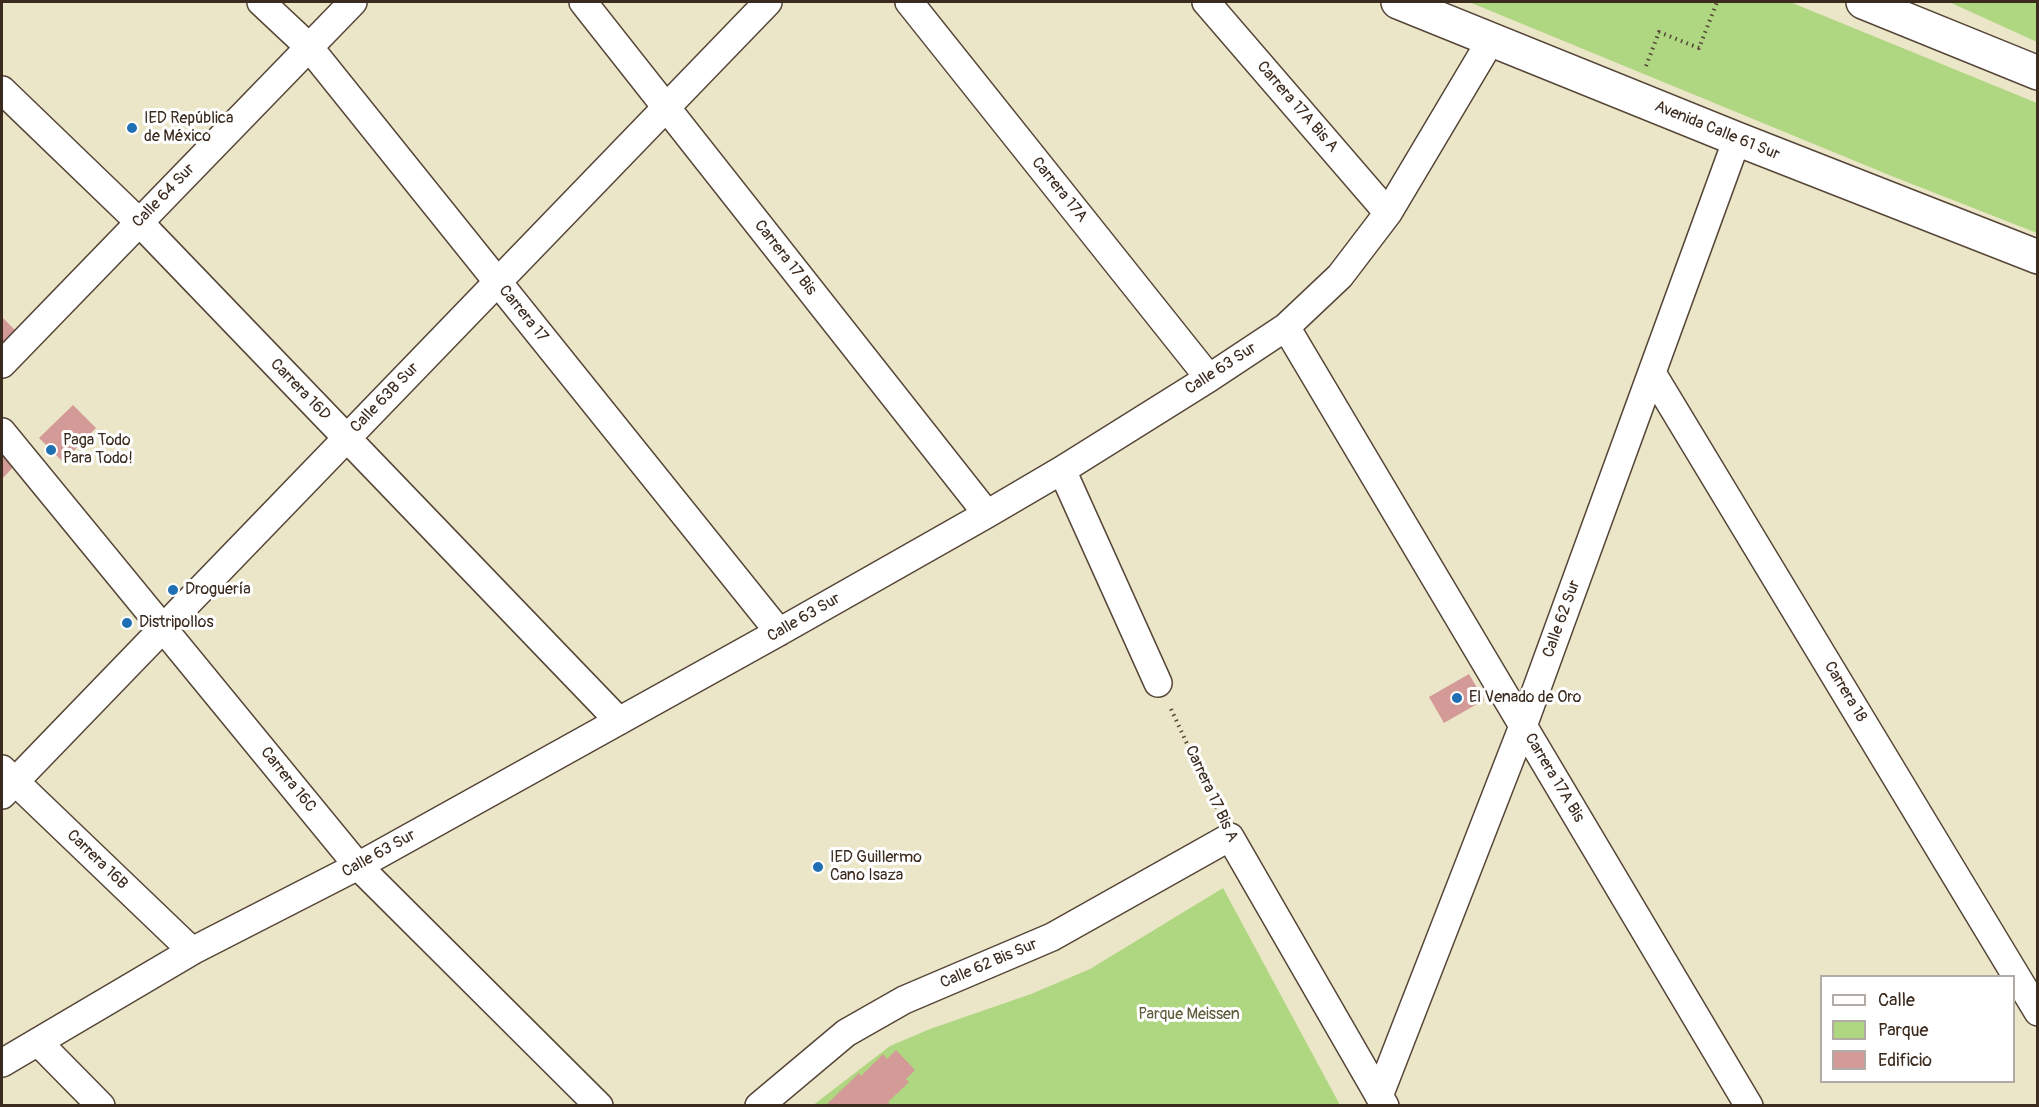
<!DOCTYPE html>
<html>
<head>
<meta charset="utf-8">
<style>
  body { margin:0 }
  #map { position:relative; width:2039px; height:1107px; overflow:hidden; background:#ece6c9; font-family:Pangolin,sans-serif }
  canvas { display:block }
  .frame { position:absolute; inset:0; border:3px solid #3b2a1e; pointer-events:none }
  .legend { position:absolute; left:1820px; top:975px; width:195px; height:108px; box-sizing:border-box; background:#fff; border:2px solid #b1aaa5; margin:0; padding:8px 10px; list-style:none; font-size:18px; color:#3b2a1e }
  .legend li { display:flex; align-items:center; gap:12px; height:30px }
  .legend b { width:30px; border:2px solid #b1aaa5 }
</style>
</head>
<body>
<div id="map">
<canvas width="2039" height="1107"></canvas>
<div class="frame"></div>
<ul class="legend">
<li><b style="height:8px;background:#fff"></b>Calle</li>
<li><b style="height:16px;background:#afd681"></b>Parque</li>
<li><b style="height:16px;background:#d49a97"></b>Edificio</li>
</ul>
</div>
<script>
const g = document.querySelector('canvas').getContext('2d');
g.lineJoin = 'round';
function fill(path, color) {
  g.fillStyle = color;
  g.fill(path, 'evenodd');
}
function toPath(rows) {
  const path = new Path2D();
  for (const r of rows) {
    path.moveTo(r[0], r[1]);
    for (let i = 2; i < r.length; i += 2) path.lineTo(r[i], r[i + 1]);
  }
  return path;
}
function trace(path, color, width, dash) {
  g.strokeStyle = color;
  g.lineWidth = width;
  g.lineCap = dash ? 'butt' : 'round';
  g.setLineDash(dash || []);
  g.stroke(path);
}
function drawText(font, color, halo, rows, align = 'center') {
  g.font = font + ' Pangolin,sans-serif';
  g.lineWidth = 6;
  g.setLineDash([]);
  g.textBaseline = 'middle';
  g.strokeStyle = halo;
  g.fillStyle = color;
  for (const [text, x, y, turn = 0] of rows) {
    g.save();
    g.translate(x, y);
    g.rotate((+turn || 0) * Math.PI / 180);
    g.textAlign = isNaN(turn) ? turn : align;
    if (halo) g.strokeText(text, 0, 0);
    g.fillText(text, 0, 0);
    g.restore();
  }
}
const green = toPath([
  [1469,2,1790,2,2037,103,2037,233,1894,177],
  [1949,2,2037,2,2037,42],
  [1223,888,1340,1105,812,1106,890,1046,930,1029,1031,994,1090,969]
]);
const building = toPath([
  [2,317,24,339,2,362],
  [73,405,96,428,63,462,39,438],
  [2,447,18,462,2,479],
  [1469,674,1484,700,1444,723,1429,697],
  [896,1050,915,1070,906,1079,909,1082,888,1102,891,1106,825,1106,859,1073,861,1076,883,1054,887,1059]
]);
const path = toPath([
  [1646,66,1659,32,1699,48,1717,2],
  [1171,709,1218,811]
]);
const street = toPath([
  [261,2,309,47,779,632],
  [583,2,987,514],
  [909,2,1209,378],
  [1206,2,1388,213],
  [2,90,139,222,619,721],
  [1286,327,1749,1106],
  [2,364,353,2],
  [1652,373,2038,1012],
  [2,432,358,866,599,1106],
  [1062,470,1158,683],
  [2,769,192,951],
  [2,795,768,2],
  [39,1043,101,1106],
  [2,1063,192,951,358,866,779,632,987,514,1062,470,1209,378,1286,327,1340,276,1388,213,1491,40],
  [1379,1096,1523,726,1737,139],
  [759,1106,846,1033,904,1000,1052,937,1230,837,1385,1106]
]);
const highway = toPath([
  [1398,2,1737,139,2038,257],
  [1863,2,2038,73]
]);
const markers = [
  [132,128,6,"#1f6fb2"],
  [51,450,6,"#1f6fb2"],
  [173,590,6,"#1f6fb2"],
  [127,623,6,"#1f6fb2"],
  [1457,698,6,"#1f6fb2"],
  [818,867,6,"#1f6fb2"]
];
const streetNames = [
  ["Carrera 17A Bis A",1297,107,49],
  ["Avenida Calle 61 Sur",1717,131,22],
  ["Carrera 17A",1059,190,51],
  ["Calle 64 Sur",164,196,-46],
  ["Carrera 17 Bis",785,258,52],
  ["Carrera 17",523,314,51],
  ["Calle 63 Sur",1221,369,-33],
  ["Carrera 16D",300,390,46],
  ["Calle 63B Sur",385,398,-46],
  ["Calle 63 Sur",804,618,-30],
  ["Calle 62 Sur",1562,619,-70],
  ["Carrera 18",1845,692,59],
  ["Carrera 17A Bis",1554,778,59],
  ["Carrera 16C",288,780,51],
  ["Carrera 17 Bis A",1211,794,65],
  ["Calle 63 Sur",379,854,-29],
  ["Carrera 16B",97,860,44],
  ["Calle 62 Bis Sur",989,964,-23]
];
const poiNames = [
  ["IED República",144,119],
  ["de México",144,137],
  ["Paga Todo",63,441],
  ["Para Todo!",63,459],
  ["Droguería",185,590],
  ["Distripollos",139,623],
  ["El Venado de Oro",1469,698],
  ["IED Guillermo",830,858],
  ["Cano Isaza",830,876]
];
const parkNames = [
  ["Parque Meissen",1189,1015]
];
fill(green, '#afd681');
fill(building, '#d49a97');
trace(street, '#564638', 30);
trace(highway, '#564638', 36);
trace(path, '#564638', 4, [1.5, 4.5]);
trace(street, '#fff', 27);
trace(highway, '#fff', 33);
for (const [x, y, r, color] of markers) {
  const dot = new Path2D();
  dot.arc(x, y, r, 0, 2 * Math.PI);
  g.fillStyle = color;
  g.fill(dot);
  trace(dot, '#fff', 2);
}
drawText('16px', '#3b2a1e', '#fff', streetNames);
drawText('16px', '#3b2a1e', '#fff', poiNames, 'left');
drawText('16px', '#5e5e3c', '#fff', parkNames);
</script>
</body>
</html>
